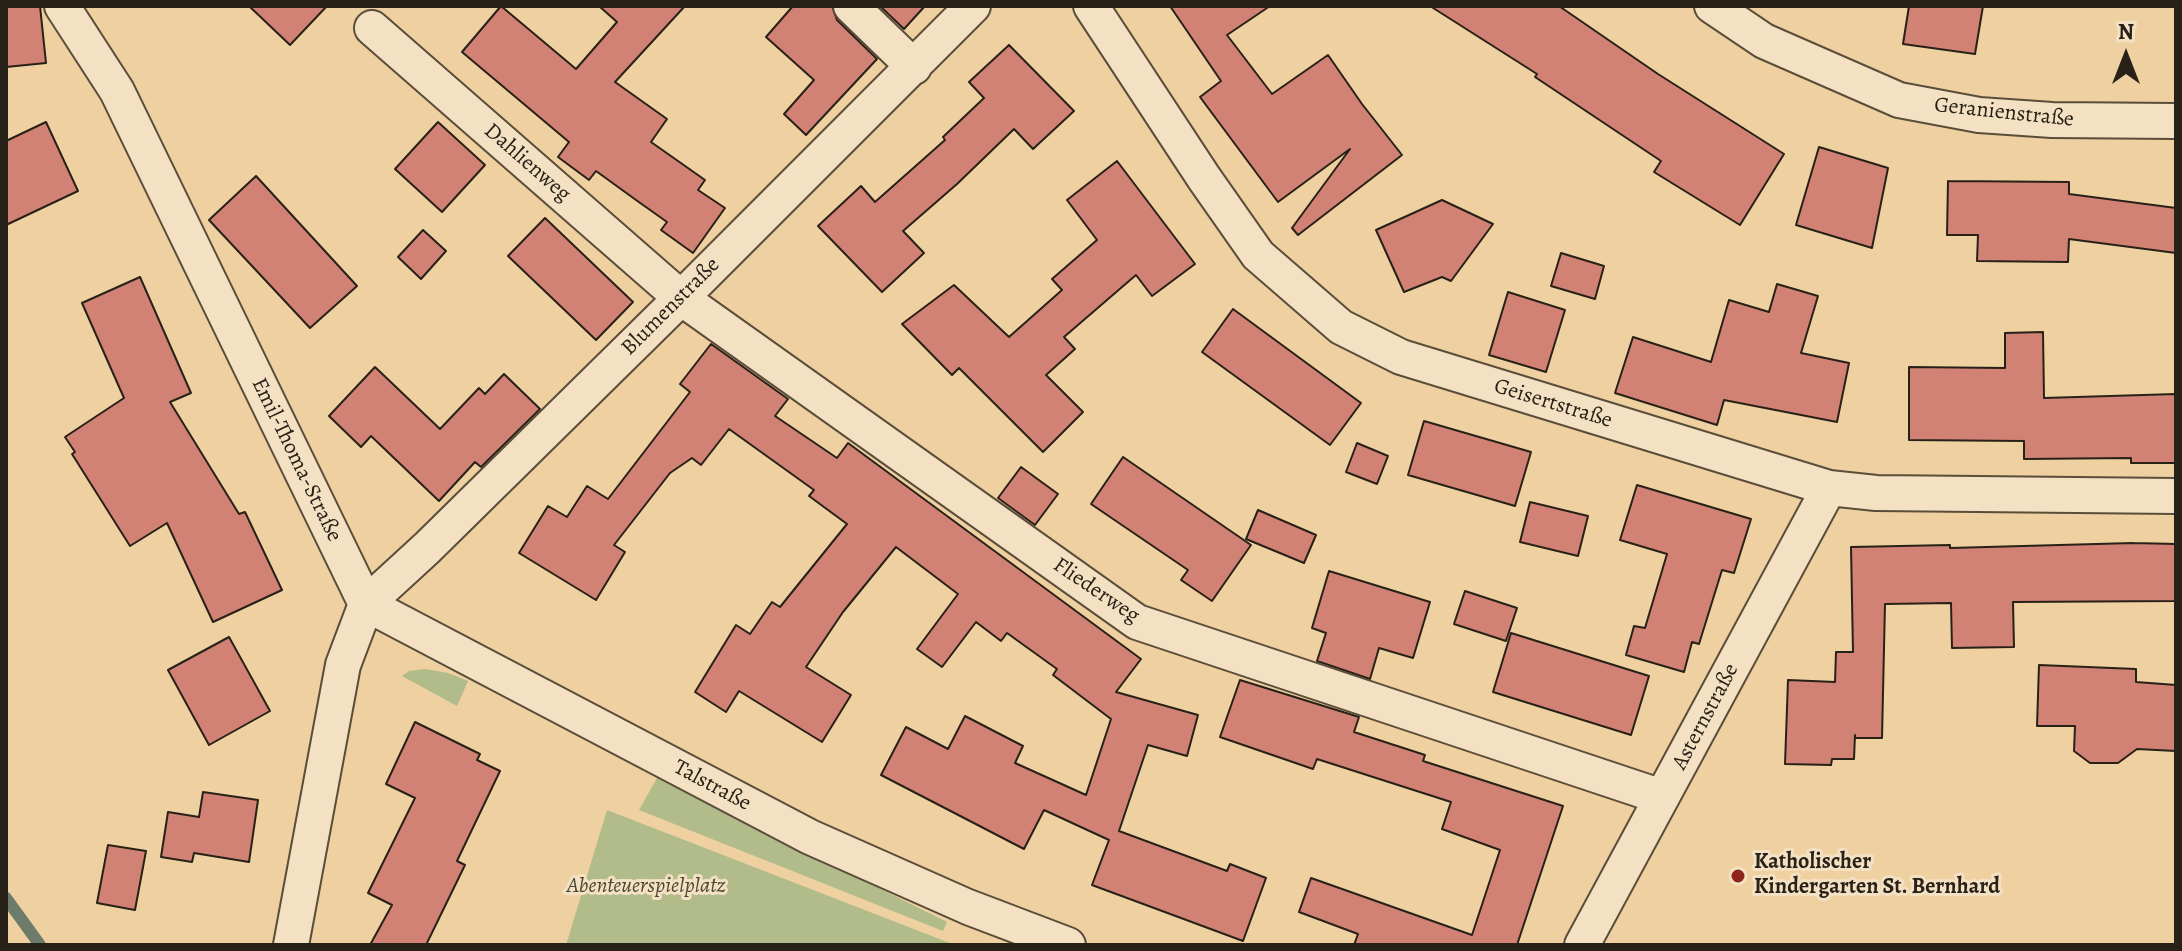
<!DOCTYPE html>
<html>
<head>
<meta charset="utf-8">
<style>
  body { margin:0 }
  #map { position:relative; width:2182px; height:951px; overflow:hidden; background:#eed0a1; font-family:Alegreya,serif }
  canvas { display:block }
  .frame { position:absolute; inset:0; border:8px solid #282117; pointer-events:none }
  .north { position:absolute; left:2086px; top:16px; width:80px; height:80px; -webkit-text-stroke:6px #f4e0c2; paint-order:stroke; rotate:0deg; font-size:22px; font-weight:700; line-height:32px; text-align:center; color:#282117 }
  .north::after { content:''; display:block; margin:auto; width:28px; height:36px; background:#282117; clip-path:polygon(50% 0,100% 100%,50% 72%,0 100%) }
</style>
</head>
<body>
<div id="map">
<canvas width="2182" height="951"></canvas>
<div class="frame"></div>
<div class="north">N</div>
</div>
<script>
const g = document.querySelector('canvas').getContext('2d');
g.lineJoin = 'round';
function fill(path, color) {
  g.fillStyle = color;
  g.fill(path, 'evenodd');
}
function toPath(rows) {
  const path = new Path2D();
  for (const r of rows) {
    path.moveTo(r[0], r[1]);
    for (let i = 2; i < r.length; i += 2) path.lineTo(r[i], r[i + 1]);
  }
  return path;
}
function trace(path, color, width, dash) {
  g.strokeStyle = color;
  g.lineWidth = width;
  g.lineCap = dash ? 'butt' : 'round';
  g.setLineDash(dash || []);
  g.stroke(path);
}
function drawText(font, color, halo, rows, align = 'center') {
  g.font = font + ' Alegreya,serif';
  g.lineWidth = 6;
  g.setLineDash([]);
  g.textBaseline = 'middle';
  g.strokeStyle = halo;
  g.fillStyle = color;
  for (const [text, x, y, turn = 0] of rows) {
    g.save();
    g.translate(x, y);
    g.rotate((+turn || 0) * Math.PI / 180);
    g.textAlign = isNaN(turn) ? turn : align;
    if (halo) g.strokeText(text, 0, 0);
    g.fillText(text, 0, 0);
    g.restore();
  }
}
const green = toPath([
  [425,669,448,673,468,681,457,706,402,676,409,671],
  [657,778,947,922,943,931,639,810],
  [607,810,955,945,566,945]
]);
const stream = toPath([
  [6,898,40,945]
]);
const building = toPath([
  [6,6,40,6,46,63,6,67,6,6],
  [249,6,327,6,290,45,249,6],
  [501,6,576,69,617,22,599,6,685,6,615,82,667,119,651,142,705,180,698,190,725,208,693,253,661,230,667,222,636,200,596,171,589,180,558,157,569,142,462,52,501,6],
  [793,6,832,6,837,20,877,59,806,135,784,114,814,80,766,37,793,6],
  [880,6,925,6,904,29,880,6],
  [1170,6,1270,6,1227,35,1272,94,1328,55,1362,104,1402,155,1298,235,1292,228,1350,149,1278,202,1200,97,1221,81,1170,6],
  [1430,6,1559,6,1658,74,1784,154,1740,225,1654,172,1661,161,1535,77,1537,74,1430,6],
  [1909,6,1983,6,1975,54,1903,44,1909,6],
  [1009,45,1074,111,1033,149,1014,129,957,184,903,231,924,253,882,292,818,226,861,186,875,202,945,140,943,137,984,98,969,82,1009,45],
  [46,122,78,191,6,225,6,141,46,122],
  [438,122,485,165,442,212,395,169,438,122],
  [1819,147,1888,168,1872,248,1796,225,1819,147],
  [1117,161,1195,264,1152,296,1136,275,1064,337,1075,349,1046,375,1083,412,1043,452,959,368,952,375,902,324,954,285,1009,337,1062,290,1052,279,1097,240,1067,200,1117,161],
  [256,176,357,286,310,328,209,220,256,176],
  [1948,181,2069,182,2069,194,2176,208,2176,253,2069,239,2068,262,1977,261,1978,235,1947,235,1948,181],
  [1442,200,1493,224,1451,281,1442,277,1404,292,1376,230,1442,200],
  [545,218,633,302,596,340,508,256,545,218],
  [423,230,446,251,421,279,398,257,423,230],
  [1561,253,1604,266,1595,299,1551,286,1561,253],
  [140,277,191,393,170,402,239,514,245,512,282,590,213,622,167,523,130,546,72,454,75,452,65,437,124,398,82,303,140,277],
  [1777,284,1818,296,1801,353,1849,363,1837,422,1724,400,1717,425,1615,393,1633,337,1711,362,1729,300,1769,312,1777,284],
  [1508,292,1565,310,1546,372,1489,355,1508,292],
  [1233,309,1361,403,1330,445,1202,352,1233,309],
  [2043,332,2044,398,2176,394,2176,463,2131,463,2131,458,2024,459,2024,441,1909,440,1909,367,2005,368,2005,333,2043,332],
  [711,344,788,399,775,416,837,458,848,443,1141,659,1116,692,1198,715,1187,756,1148,745,1119,831,1227,871,1230,864,1266,878,1243,941,1092,885,1109,840,1044,810,1024,849,881,775,906,727,948,749,965,716,1023,746,1015,763,1086,795,1111,719,1053,675,1057,669,1007,633,1001,641,976,622,942,667,917,649,958,594,896,547,843,612,806,667,851,695,822,742,739,691,726,712,695,692,736,625,750,634,772,602,780,607,847,524,809,496,814,490,729,429,701,465,692,458,670,473,614,545,625,552,596,600,519,553,548,506,567,517,587,486,608,499,690,392,680,384,711,344],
  [375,367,440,429,479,388,485,394,504,374,540,409,481,467,475,462,439,501,371,436,361,447,329,416,375,367],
  [1424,421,1531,452,1515,506,1408,475,1424,421],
  [1357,443,1388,456,1377,484,1346,472,1357,443],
  [1123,457,1251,545,1212,601,1181,580,1188,570,1091,504,1123,457],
  [1021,467,1058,494,1035,525,998,498,1021,467],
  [1637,485,1751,519,1734,573,1722,570,1699,644,1692,642,1684,672,1626,655,1634,626,1645,628,1667,554,1620,540,1637,485],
  [1530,502,1588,516,1578,556,1520,542,1530,502],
  [1258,510,1316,535,1304,563,1246,539,1258,510],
  [2133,543,2176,544,2176,601,2013,602,2014,647,1952,648,1951,603,1885,604,1882,738,1855,738,1855,735,1854,759,1832,759,1831,765,1785,764,1788,680,1835,682,1836,652,1853,652,1851,547,1950,545,1950,548,2133,543],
  [1329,571,1430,602,1413,658,1379,648,1370,679,1317,661,1326,633,1312,628,1329,571],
  [1465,591,1517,608,1506,641,1454,624,1465,591],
  [1511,633,1649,676,1631,735,1493,692,1511,633],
  [229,637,270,711,209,745,168,670,229,637],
  [2039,665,2136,669,2136,682,2176,685,2176,751,2137,749,2118,763,2090,763,2074,751,2075,726,2037,726,2039,665],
  [1240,680,1359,717,1354,732,1425,755,1423,761,1563,806,1517,945,1354,945,1358,934,1299,912,1311,878,1472,935,1500,850,1442,829,1451,802,1317,759,1313,769,1220,737,1240,680],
  [415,722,480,754,477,760,500,771,457,861,465,865,426,945,370,945,392,905,368,893,415,798,386,784,415,722],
  [203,792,258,800,249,862,194,853,192,862,161,857,168,812,199,817,203,792],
  [108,845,146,851,135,910,97,903,108,845]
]);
const minor = toPath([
  [62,6,117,91,366,604],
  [851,6,914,67],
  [1091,6,1204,178,1258,255,1341,327,1401,357,1829,488,1876,493,2176,496],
  [1712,6,1764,41,1899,100,1979,115,2052,120,2176,121],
  [372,28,681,298,1137,622,1662,797],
  [366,604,810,837,968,907,1068,945],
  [291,945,343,665,366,604,427,548,681,298,973,6],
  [1582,945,1829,488]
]);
const markers = [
  [1738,876,8,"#8f2418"]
];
const streetNames = [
  ["Geranienstraße",2004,113,6],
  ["Dahlienweg",527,163,41],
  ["Blumenstraße",671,307,-45],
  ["Geisertstraße",1553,404,17],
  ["Emil-Thoma-Straße",296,460,64],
  ["Fliederweg",1096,591,34],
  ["Asternstraße",1706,717,-62],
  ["Talstraße",712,786,28]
];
const poiNames = [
  ["Katholischer",1754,863],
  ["Kindergarten St. Bernhard",1754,888]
];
const parkNames = [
  ["Abenteuerspielplatz",646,887]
];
fill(green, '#b2bc8a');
trace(stream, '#6c7b6a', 12);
fill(building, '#d28275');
trace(building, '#282117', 2);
trace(minor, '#5a4d3a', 38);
trace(minor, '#f4e0c2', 34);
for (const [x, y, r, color] of markers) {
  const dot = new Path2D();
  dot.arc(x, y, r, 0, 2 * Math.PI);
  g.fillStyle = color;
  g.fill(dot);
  trace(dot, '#f4e0c2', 3);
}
drawText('22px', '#282117', '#f4e0c2', streetNames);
drawText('bold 22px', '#282117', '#f4e0c2', poiNames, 'left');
drawText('italic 22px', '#4a4834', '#f4e0c2', parkNames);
</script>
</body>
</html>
